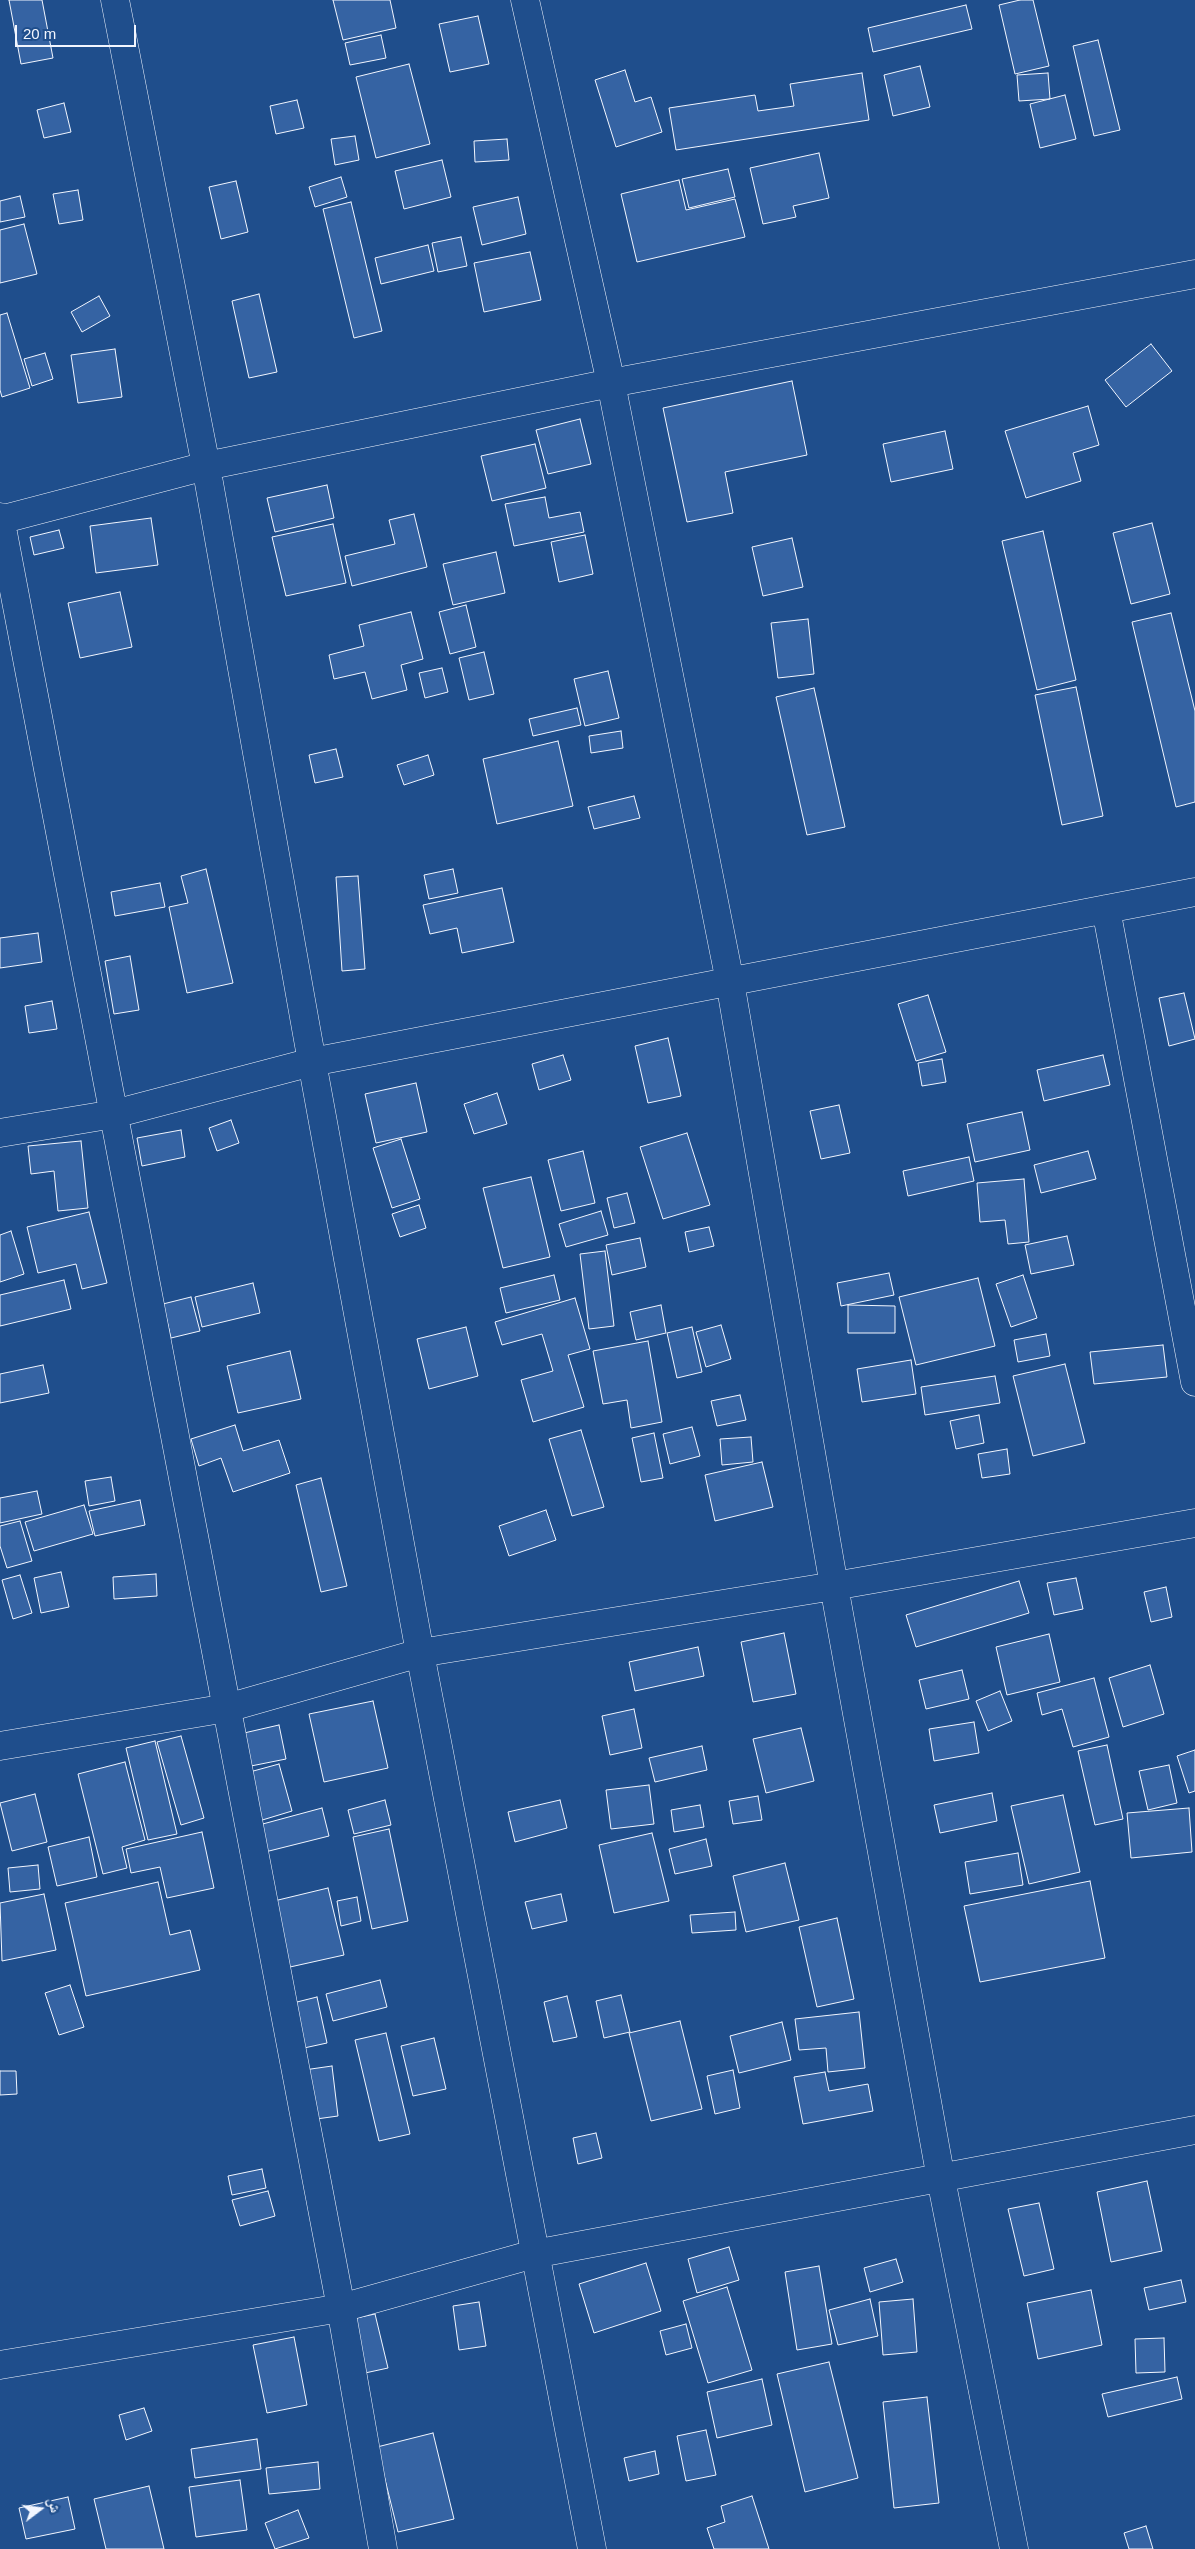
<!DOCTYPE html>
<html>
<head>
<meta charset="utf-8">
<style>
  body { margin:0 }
  #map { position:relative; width:1195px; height:2549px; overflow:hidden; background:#1f4e8c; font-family:Arial,"Noto Naskh Arabic",sans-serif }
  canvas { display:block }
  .north { position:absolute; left:15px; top:2484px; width:50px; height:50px; -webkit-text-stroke:4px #1f4e8c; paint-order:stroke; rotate:75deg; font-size:14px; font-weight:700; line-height:20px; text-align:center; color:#f2f6ff }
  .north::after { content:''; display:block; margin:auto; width:18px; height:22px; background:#f2f6ff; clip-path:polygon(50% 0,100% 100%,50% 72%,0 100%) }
  .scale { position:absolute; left:15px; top:25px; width:121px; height:22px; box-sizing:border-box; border:2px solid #f2f6ff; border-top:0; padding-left:6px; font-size:15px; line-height:18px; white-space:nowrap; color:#f2f6ff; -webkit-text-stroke:4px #1f4e8c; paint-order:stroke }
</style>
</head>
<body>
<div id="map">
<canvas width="1195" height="2549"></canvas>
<div class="north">ش</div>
<div class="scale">20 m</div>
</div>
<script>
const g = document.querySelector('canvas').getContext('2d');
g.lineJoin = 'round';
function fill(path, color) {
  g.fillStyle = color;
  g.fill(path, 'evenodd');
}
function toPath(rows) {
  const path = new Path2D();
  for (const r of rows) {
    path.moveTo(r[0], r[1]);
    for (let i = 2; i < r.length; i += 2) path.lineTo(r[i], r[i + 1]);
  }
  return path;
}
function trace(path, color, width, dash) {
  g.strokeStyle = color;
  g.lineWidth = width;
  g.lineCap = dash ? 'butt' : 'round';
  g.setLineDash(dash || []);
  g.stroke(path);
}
const building = toPath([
  [9,0,42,0,53,58,21,64,9,0],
  [333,0,390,0,396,28,343,40,333,0],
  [1020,0,1033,0,1049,66,1015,74,999,5,1020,0],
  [966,5,972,29,873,52,868,28,966,5],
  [478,16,489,64,450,72,439,24,478,16],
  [381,35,386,58,350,65,345,43,381,35],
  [1098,40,1120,130,1094,136,1073,46,1098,40],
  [409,64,430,144,376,158,356,77,409,64],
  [920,66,930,107,893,116,884,75,920,66],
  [625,70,635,102,651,97,662,132,616,147,595,80,625,70],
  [862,73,869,120,676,150,669,108,755,95,758,111,794,106,790,84,862,73],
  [1048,73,1050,99,1019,101,1017,75,1048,73],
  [1065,95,1076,139,1040,148,1030,104,1065,95],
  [297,100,304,128,276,134,270,106,297,100],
  [64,103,71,132,44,138,37,110,64,103],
  [355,136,359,160,335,165,331,139,355,136],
  [507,139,509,160,475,162,474,141,507,139],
  [819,153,829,198,793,206,796,217,763,224,750,168,819,153],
  [442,160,451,197,404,209,395,171,442,160],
  [728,169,735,197,689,208,682,179,728,169],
  [341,177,347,197,315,207,309,187,341,177],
  [679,180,686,210,735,199,745,237,637,262,621,194,679,180],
  [236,181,248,232,221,239,209,187,236,181],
  [78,190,83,220,59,224,53,194,78,190],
  [20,196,25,217,0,222,0,201,20,196],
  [518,197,526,234,482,245,473,207,518,197],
  [351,202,382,331,354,338,323,209,351,202],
  [24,224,37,274,0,283,0,230,24,224],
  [461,237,467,266,438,272,432,243,461,237],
  [428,245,434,271,381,284,375,258,428,245],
  [530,252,541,300,484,312,474,263,530,252],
  [259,294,277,372,249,378,232,301,259,294],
  [99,296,110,316,82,332,71,312,99,296],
  [7,313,30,388,2,397,0,390,0,315,7,313],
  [1151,344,1172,371,1126,407,1105,380,1151,344],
  [115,349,122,397,78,403,71,355,115,349],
  [45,353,53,379,32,386,24,359,45,353],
  [792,381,807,455,725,472,733,513,687,522,663,408,792,381],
  [1088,406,1099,445,1073,453,1081,481,1026,498,1005,431,1088,406],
  [580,419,591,464,548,474,536,430,580,419],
  [945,431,953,469,891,482,883,444,945,431],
  [535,444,546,488,492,501,481,456,535,444],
  [327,485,334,518,275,532,267,498,327,485],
  [545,497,549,518,580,512,584,532,514,546,505,504,545,497],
  [414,514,427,567,352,586,345,556,395,544,389,520,414,514],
  [151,518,158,565,96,573,90,526,151,518],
  [1152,523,1170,594,1131,604,1113,533,1152,523],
  [333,524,346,583,286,596,272,537,333,524],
  [59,530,64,548,34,555,30,537,59,530],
  [1043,531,1076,680,1037,690,1002,541,1043,531],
  [585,535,593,574,559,582,551,542,585,535],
  [792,538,803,587,763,596,752,547,792,538],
  [496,552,505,593,453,605,443,564,496,552],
  [120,592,132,647,80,658,68,603,120,592],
  [466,605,476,647,450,654,439,612,466,605],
  [411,612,423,659,401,665,407,690,372,699,365,672,334,679,329,655,364,646,359,625,411,612],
  [1171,613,1195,711,1195,802,1176,807,1132,622,1171,613],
  [808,619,814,674,778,678,771,623,808,619],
  [484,652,494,694,469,700,459,658,484,652],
  [442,668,448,692,425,698,419,673,442,668],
  [608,671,619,718,585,726,574,679,608,671],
  [1076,687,1103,816,1062,825,1035,695,1076,687],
  [814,688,845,827,807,835,776,697,814,688],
  [577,708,581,725,533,736,529,719,577,708],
  [621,731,623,748,591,753,589,736,621,731],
  [558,741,573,806,497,824,483,759,558,741],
  [336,749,343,777,315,783,309,755,336,749],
  [428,755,434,775,404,785,397,765,428,755],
  [634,796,640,818,594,829,588,807,634,796],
  [206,869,233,983,187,993,169,907,188,903,181,876,206,869],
  [453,869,458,893,429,899,424,875,453,869],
  [358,876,365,969,342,971,336,877,358,876],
  [160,883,165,907,115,916,111,892,160,883],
  [502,888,514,942,462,953,457,928,430,934,423,905,502,888],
  [38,933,42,962,0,968,0,938,38,933],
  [130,956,139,1010,114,1014,105,961,130,956],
  [1184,993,1195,1039,1169,1046,1159,998,1184,993],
  [928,995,946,1052,916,1061,898,1004,928,995],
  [52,1001,57,1029,29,1033,25,1006,52,1001],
  [668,1038,681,1096,648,1103,635,1046,668,1038],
  [563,1055,571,1080,539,1090,532,1064,563,1055],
  [1103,1055,1110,1085,1044,1101,1037,1070,1103,1055],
  [942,1059,946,1082,922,1086,918,1063,942,1059],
  [416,1083,427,1132,376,1143,365,1094,416,1083],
  [497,1093,507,1124,474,1134,464,1104,497,1093],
  [839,1105,850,1153,821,1159,810,1111,839,1105],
  [1022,1112,1030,1150,975,1162,967,1124,1022,1112],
  [231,1120,239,1143,217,1151,209,1128,231,1120],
  [181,1130,185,1157,142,1166,137,1138,181,1130],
  [687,1133,710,1205,663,1219,640,1147,687,1133],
  [401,1139,420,1199,392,1208,373,1148,401,1139],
  [81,1141,88,1208,58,1211,54,1171,31,1174,28,1146,81,1141],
  [583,1151,595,1203,561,1211,548,1160,583,1151],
  [1088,1151,1096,1179,1041,1193,1034,1165,1088,1151],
  [969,1157,974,1181,908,1196,903,1171,969,1157],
  [531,1177,550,1257,503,1268,483,1188,531,1177],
  [1024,1179,1029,1242,1008,1244,1005,1220,980,1222,977,1183,1024,1179],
  [627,1193,635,1223,614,1228,607,1198,627,1193],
  [419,1205,426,1228,400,1237,392,1214,419,1205],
  [601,1211,608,1235,566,1247,559,1224,601,1211],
  [89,1212,107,1283,82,1289,76,1264,38,1273,27,1227,89,1212],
  [709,1227,714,1246,689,1252,685,1232,709,1227],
  [11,1231,24,1274,0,1282,0,1235,11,1231],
  [1067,1236,1074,1265,1031,1274,1025,1245,1067,1236],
  [640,1238,646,1267,612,1275,606,1245,640,1238],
  [605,1251,614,1326,589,1329,580,1254,605,1251],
  [889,1273,894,1295,841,1306,837,1283,889,1273],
  [554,1275,560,1300,506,1313,500,1288,554,1275],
  [1023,1275,1037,1318,1011,1327,996,1284,1023,1275],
  [978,1278,995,1346,916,1365,899,1297,978,1278],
  [64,1280,71,1309,0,1326,0,1295,64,1280],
  [253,1283,260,1313,202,1327,195,1297,253,1283],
  [191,1297,200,1331,171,1338,163,1304,191,1297],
  [575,1298,590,1349,568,1355,584,1407,533,1422,521,1380,553,1371,542,1334,502,1345,495,1322,575,1298],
  [661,1305,666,1333,636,1340,630,1312,661,1305],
  [848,1305,895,1306,895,1333,848,1333,848,1305],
  [721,1325,731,1359,706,1367,696,1332,721,1325],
  [466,1327,478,1376,429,1389,417,1339,466,1327],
  [692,1327,702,1372,677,1378,667,1333,692,1327],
  [1046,1334,1050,1356,1018,1362,1014,1340,1046,1334],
  [648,1341,662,1422,631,1428,627,1400,603,1404,593,1351,648,1341],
  [1163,1345,1167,1377,1094,1384,1090,1352,1163,1345],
  [290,1351,301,1399,238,1413,227,1366,290,1351],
  [911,1360,916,1394,862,1402,857,1369,911,1360],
  [1065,1364,1085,1443,1033,1456,1013,1376,1065,1364],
  [43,1365,49,1393,0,1403,0,1374,43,1365],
  [995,1376,1000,1403,925,1415,921,1387,995,1376],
  [740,1395,746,1420,717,1426,711,1401,740,1395],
  [979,1415,984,1443,956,1449,950,1421,979,1415],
  [235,1425,243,1451,279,1440,290,1473,233,1492,221,1458,199,1466,191,1439,235,1425],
  [692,1427,700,1456,670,1464,663,1434,692,1427],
  [581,1430,604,1507,572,1516,549,1439,581,1430],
  [654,1433,663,1478,641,1482,632,1438,654,1433],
  [751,1437,753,1462,722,1465,720,1439,751,1437],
  [1007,1449,1010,1474,982,1478,978,1454,1007,1449],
  [762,1462,773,1507,715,1521,705,1475,762,1462],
  [111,1477,115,1501,89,1506,85,1481,111,1477],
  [321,1478,347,1586,321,1592,296,1485,321,1478],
  [37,1491,42,1514,0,1523,0,1498,37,1491],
  [140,1500,145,1525,95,1536,89,1511,140,1500],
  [84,1505,93,1534,34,1551,25,1522,84,1505],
  [546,1510,556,1540,509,1556,499,1526,546,1510],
  [20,1521,32,1561,7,1568,0,1546,0,1526,20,1521],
  [61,1572,69,1607,41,1613,34,1578,61,1572],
  [156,1574,157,1596,114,1599,113,1577,156,1574],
  [20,1575,32,1613,13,1619,2,1580,20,1575],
  [1076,1578,1083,1609,1054,1615,1047,1583,1076,1578],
  [1019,1581,1029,1613,916,1647,906,1615,1019,1581],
  [1166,1587,1172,1617,1151,1622,1144,1592,1166,1587],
  [784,1633,796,1694,753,1702,741,1642,784,1633],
  [1049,1634,1060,1682,1007,1695,996,1647,1049,1634],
  [698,1647,704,1676,635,1691,629,1662,698,1647],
  [1150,1665,1164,1714,1123,1727,1109,1678,1150,1665],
  [962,1670,969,1699,926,1709,919,1680,962,1670],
  [1094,1678,1109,1737,1073,1747,1062,1709,1042,1715,1037,1693,1094,1678],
  [1000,1691,1012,1721,988,1731,976,1701,1000,1691],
  [373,1701,388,1768,324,1782,309,1714,373,1701],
  [634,1709,642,1748,610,1755,602,1716,634,1709],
  [974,1722,979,1753,934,1761,929,1729,974,1722],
  [279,1725,286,1759,251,1766,244,1733,279,1725],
  [801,1728,814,1781,766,1793,753,1739,801,1728],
  [181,1736,204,1818,181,1825,157,1742,181,1736],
  [155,1741,177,1834,148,1840,126,1748,155,1741],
  [1107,1745,1123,1819,1095,1825,1078,1751,1107,1745],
  [702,1746,707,1770,655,1782,649,1758,702,1746],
  [1195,1750,1195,1791,1189,1793,1177,1756,1195,1750],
  [125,1762,145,1840,122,1847,127,1868,103,1874,78,1774,125,1762],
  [279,1764,292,1811,259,1821,246,1773,279,1764],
  [1169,1765,1177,1803,1148,1810,1139,1771,1169,1765],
  [649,1785,654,1824,611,1829,606,1790,649,1785],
  [992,1793,997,1821,940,1833,934,1805,992,1793],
  [35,1794,47,1842,12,1851,0,1803,35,1794],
  [1063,1795,1080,1872,1029,1884,1011,1806,1063,1795],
  [758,1796,762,1820,733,1824,729,1801,758,1796],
  [385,1800,391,1825,354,1834,348,1810,385,1800],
  [560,1800,567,1828,515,1842,508,1812,560,1800],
  [700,1805,704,1827,674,1832,671,1810,700,1805],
  [322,1808,329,1836,265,1852,259,1825,322,1808],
  [1189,1808,1192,1852,1131,1858,1127,1813,1189,1808],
  [389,1829,408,1921,372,1929,353,1837,389,1829],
  [202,1832,214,1888,167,1898,160,1867,131,1873,126,1849,202,1832],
  [652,1833,669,1901,614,1913,599,1845,652,1833],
  [89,1837,97,1877,57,1886,48,1847,89,1837],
  [706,1839,712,1866,675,1874,669,1849,706,1839],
  [1018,1853,1023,1885,970,1894,965,1862,1018,1853],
  [785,1863,799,1920,746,1932,733,1876,785,1863],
  [38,1865,40,1889,10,1892,8,1868,38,1865],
  [1090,1881,1105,1958,980,1982,964,1906,1090,1881],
  [158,1882,170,1935,190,1930,200,1970,86,1996,65,1903,158,1882],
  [328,1888,344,1955,290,1967,274,1901,328,1888],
  [44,1894,56,1950,2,1961,0,1903,44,1894],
  [561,1894,567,1921,532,1929,525,1902,561,1894],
  [357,1897,361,1921,341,1926,337,1901,357,1897],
  [735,1912,736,1930,692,1933,690,1915,735,1912],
  [837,1918,854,1999,817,2007,799,1927,837,1918],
  [380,1980,387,2007,333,2021,326,1994,380,1980],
  [70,1985,84,2027,59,2035,45,1993,70,1985],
  [621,1995,630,2032,604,2038,596,2001,621,1995],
  [567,1996,577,2037,553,2042,544,2002,567,1996],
  [317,1997,327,2043,304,2048,293,2003,317,1997],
  [859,2012,865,2068,828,2072,826,2048,799,2050,795,2019,859,2012],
  [680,2021,702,2109,651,2121,629,2033,680,2021],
  [782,2022,791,2060,739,2073,730,2036,782,2022],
  [386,2033,410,2134,379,2141,355,2040,386,2033],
  [434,2038,446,2089,413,2096,401,2046,434,2038],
  [332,2066,338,2116,309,2120,304,2070,332,2066],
  [733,2070,740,2108,715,2114,707,2076,733,2070],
  [0,2071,16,2071,17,2094,0,2095,0,2071],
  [825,2072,829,2091,868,2084,873,2111,803,2124,794,2077,825,2072],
  [596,2133,602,2158,578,2164,573,2138,596,2133],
  [262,2169,266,2188,232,2195,228,2176,262,2169],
  [1147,2181,1162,2251,1111,2262,1097,2192,1147,2181],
  [268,2191,275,2216,240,2226,232,2200,268,2191],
  [1039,2203,1054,2269,1024,2276,1008,2209,1039,2203],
  [729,2247,739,2280,697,2293,688,2259,729,2247],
  [896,2259,903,2282,870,2292,864,2268,896,2259],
  [646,2263,661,2311,594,2333,579,2284,646,2263],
  [819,2266,832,2344,797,2350,785,2272,819,2266],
  [1181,2280,1186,2302,1149,2310,1144,2288,1181,2280],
  [727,2287,752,2370,708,2383,683,2301,727,2287],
  [1091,2290,1102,2345,1038,2359,1027,2303,1091,2290],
  [870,2299,878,2336,838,2345,829,2310,870,2299],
  [913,2299,917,2352,883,2355,879,2302,913,2299],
  [479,2302,486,2346,459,2350,453,2306,479,2302],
  [375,2314,388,2368,365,2373,352,2319,375,2314],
  [686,2324,692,2348,666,2355,660,2331,686,2324],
  [294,2337,307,2405,267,2413,253,2345,294,2337],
  [1164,2338,1165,2372,1136,2373,1135,2339,1164,2338],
  [829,2362,858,2478,805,2492,777,2374,829,2362],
  [1177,2377,1182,2399,1108,2417,1102,2394,1177,2377],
  [762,2379,772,2425,717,2438,707,2392,762,2379],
  [927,2397,939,2503,894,2508,883,2402,927,2397],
  [144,2408,152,2431,126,2440,119,2415,144,2408],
  [706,2430,716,2475,686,2481,677,2436,706,2430],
  [433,2433,454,2519,398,2532,377,2447,433,2433],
  [257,2439,261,2469,195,2478,191,2449,257,2439],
  [655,2451,659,2474,629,2481,624,2458,655,2451],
  [318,2462,320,2489,269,2494,266,2468,318,2462],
  [240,2480,247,2530,196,2537,189,2487,240,2480],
  [149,2486,164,2549,106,2549,94,2499,149,2486],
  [752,2496,769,2549,714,2549,707,2528,725,2522,721,2506,752,2496],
  [68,2497,75,2529,26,2539,19,2508,68,2497],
  [298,2510,309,2538,275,2549,265,2523,298,2510],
  [1146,2526,1153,2549,1129,2549,1124,2533,1146,2526]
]);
const minor = toPath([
  [115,0,206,466,312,1062,420,1653,592,2549],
  [525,0,611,383,730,982,834,1586,941,2179,1014,2549],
  [0,517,341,2308,383,2549],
  [0,520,206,466,611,383,1195,274],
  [1106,909,1195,1382],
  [0,1133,114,1114,312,1062,1195,892],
  [0,1746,227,1708,420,1653,834,1586,1195,1523],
  [0,2365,341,2308,534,2254,1195,2130]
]);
fill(building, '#3563a3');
trace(building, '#f2f6ff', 1);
trace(minor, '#f2f6ff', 29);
trace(minor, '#1f4e8c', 28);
</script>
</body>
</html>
